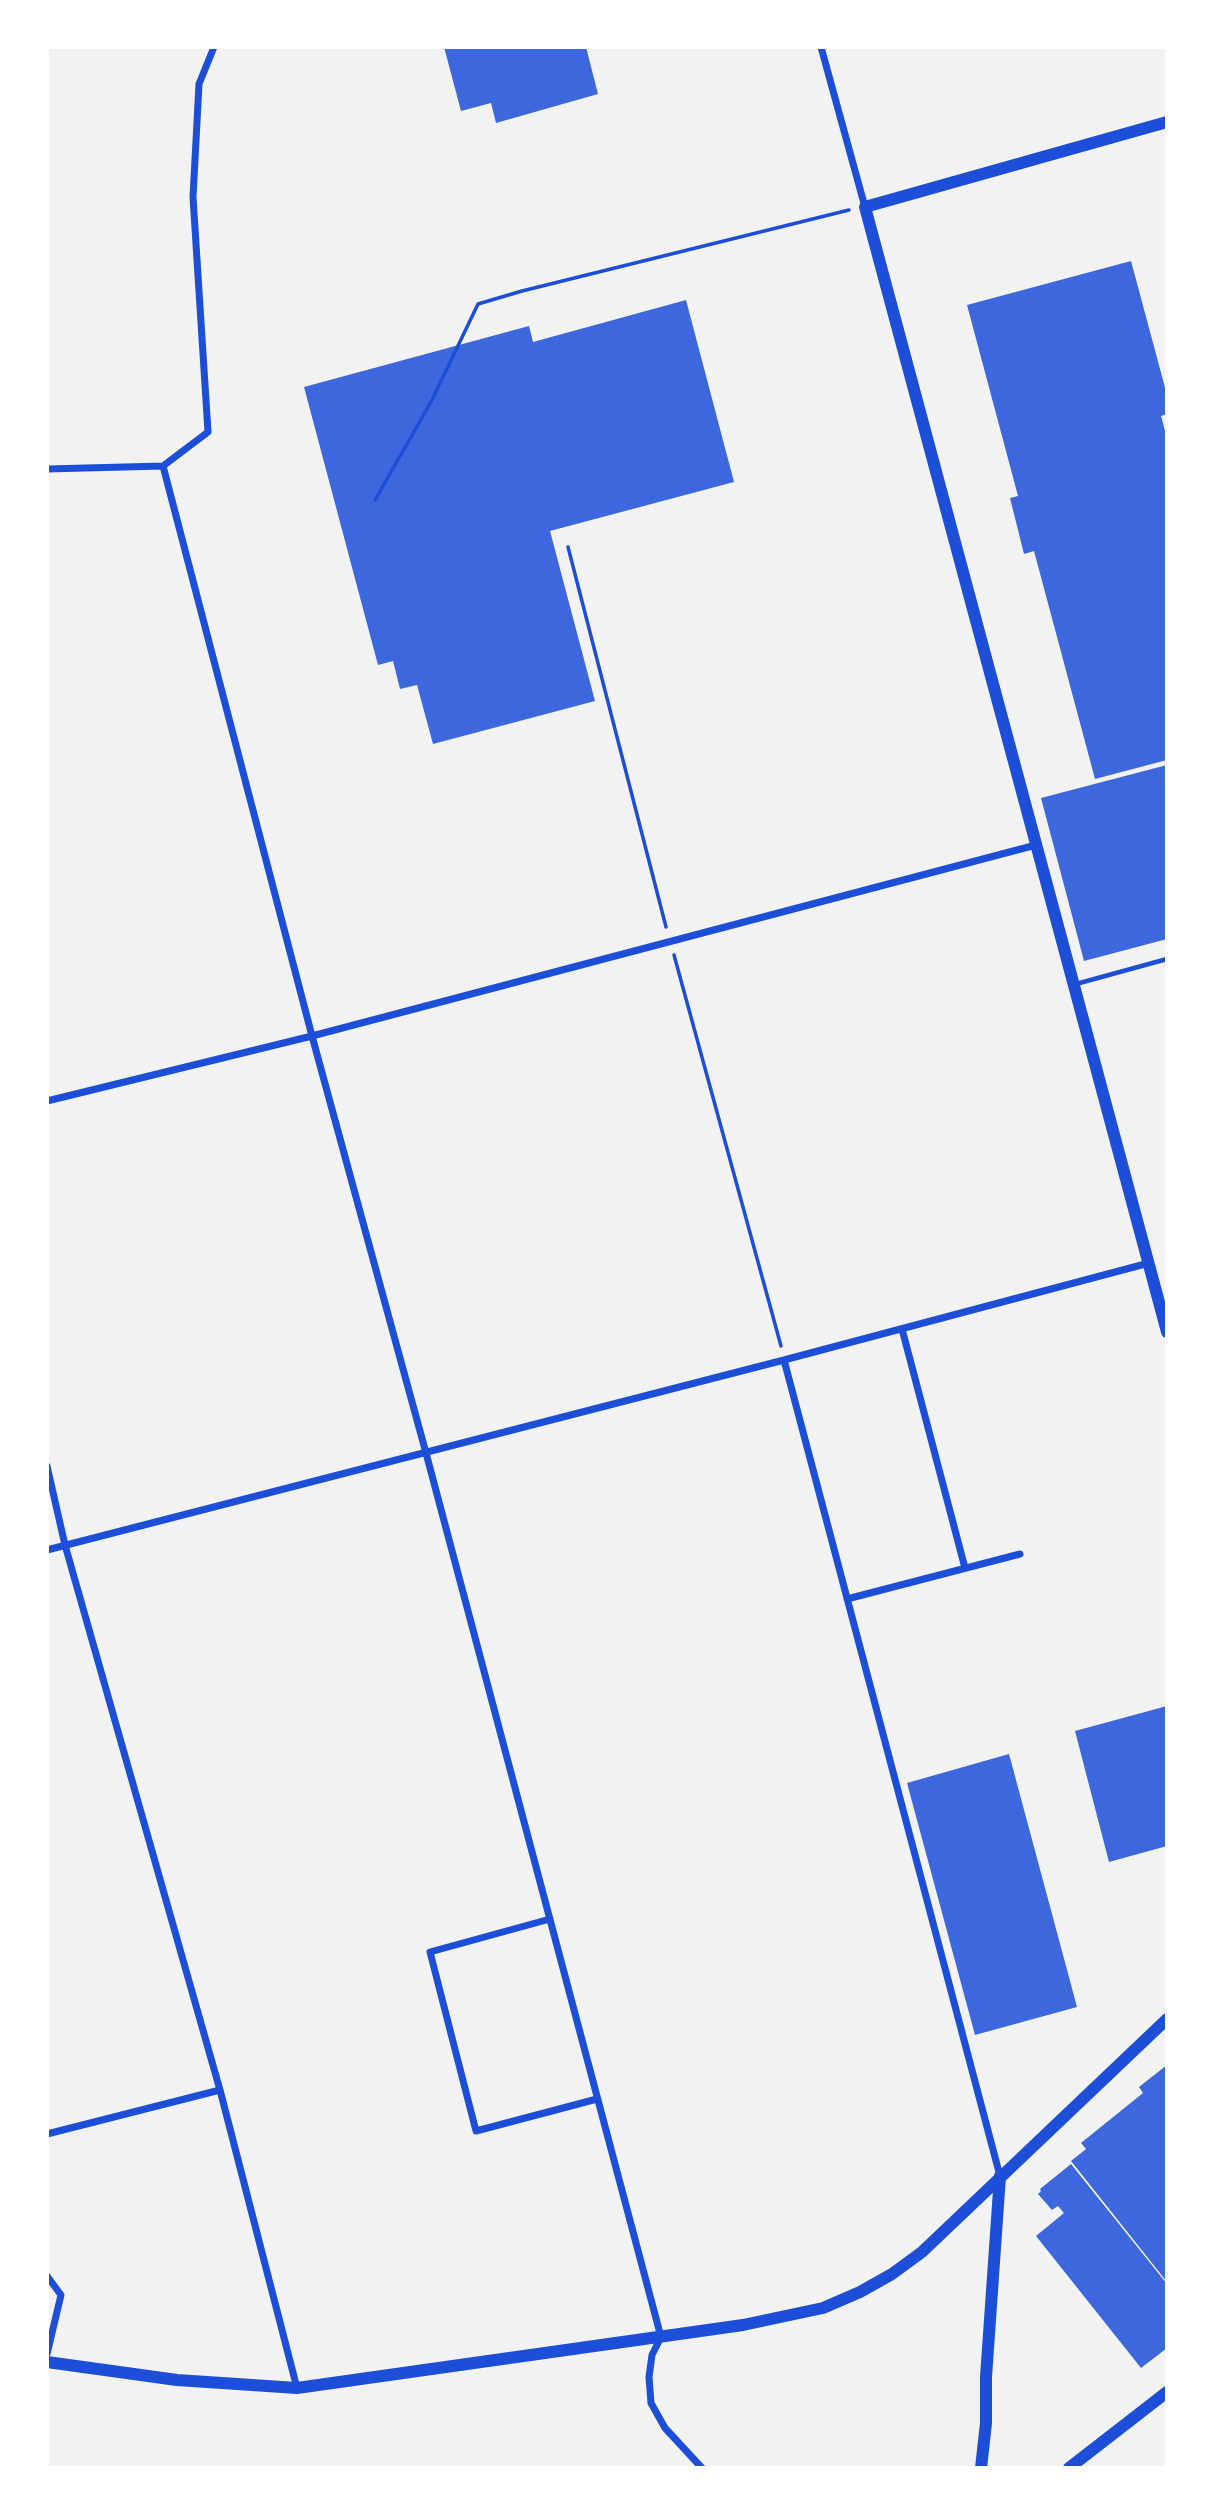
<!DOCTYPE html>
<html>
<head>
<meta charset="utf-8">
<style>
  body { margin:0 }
  #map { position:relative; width:1214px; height:2515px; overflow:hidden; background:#f2f2f2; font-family:"PT Sans",sans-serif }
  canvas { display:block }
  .frame { position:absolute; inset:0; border:49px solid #fff; pointer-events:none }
</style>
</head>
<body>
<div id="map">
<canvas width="1214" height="2515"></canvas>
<div class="frame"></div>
</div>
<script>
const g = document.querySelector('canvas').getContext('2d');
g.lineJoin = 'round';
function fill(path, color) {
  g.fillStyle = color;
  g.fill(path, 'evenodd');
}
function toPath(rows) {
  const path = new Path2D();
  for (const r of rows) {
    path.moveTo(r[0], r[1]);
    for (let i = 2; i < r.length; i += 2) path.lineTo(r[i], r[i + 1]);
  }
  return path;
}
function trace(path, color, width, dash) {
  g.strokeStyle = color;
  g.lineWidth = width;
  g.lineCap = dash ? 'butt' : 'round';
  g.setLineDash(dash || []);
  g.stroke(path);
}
const building = toPath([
  [444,47,586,47,598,94,496,123,491,103,461,111],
  [1131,261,1167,395,1167,414,1161,416,1167,438,1167,760,1095,779,1034,551,1024,554,1010,498,1018,496,967,305],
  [686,300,734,482,550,531,595,701,433,744,417,685,400,689,393,661,378,665,304,387,529,326,533,342],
  [1167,765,1167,939,1084,961,1041,798],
  [1167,1706,1167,1846,1109,1862,1075,1731],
  [1009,1754,1077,2007,975,2035,907,1783],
  [1167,2065,1167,2282,1071,2161,1086,2149,1081,2143,1143,2093,1139,2087],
  [1071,2164,1167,2284,1167,2348,1141,2368,1036,2236,1064,2213,1058,2206,1052,2210,1038,2194,1041,2191,1040,2189]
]);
const path = toPath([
  [375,500,431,402,478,304,522,291,849,210],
  [568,547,666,927],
  [674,955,781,1346]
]);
const service = toPath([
  [1076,984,1167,959]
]);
const minor = toPath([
  [821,47,865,207],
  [163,466,312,1036,426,1453,661,2337,652,2355,649,2377,651,2403,665,2428,702,2468],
  [47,469,163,466,208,432,193,197,199,84,214,47],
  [47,1101,312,1036,1036,845],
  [902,1329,965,1568],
  [784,1360,1000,2176],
  [47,1466,65,1545,220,2090,297,2388],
  [47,1550,784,1360,1149,1263],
  [847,1599,1020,1554],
  [550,1919,430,1952,476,2131,597,2099],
  [47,2134,220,2090],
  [47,2276,61,2295,47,2354]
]);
const tertiary = toPath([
  [1167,122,865,207,1167,1332],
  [47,2362,177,2380,297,2388,743,2325,823,2308,860,2292,892,2274,922,2252,1167,2019],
  [981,2468,986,2423,986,2377,1000,2176],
  [1069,2468,1167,2392]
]);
fill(building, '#3d67dc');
trace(path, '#1d4ed8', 3.5);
trace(service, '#1d4ed8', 4.5);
trace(minor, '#1d4ed8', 7);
trace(tertiary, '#1d4ed8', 12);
</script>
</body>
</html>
